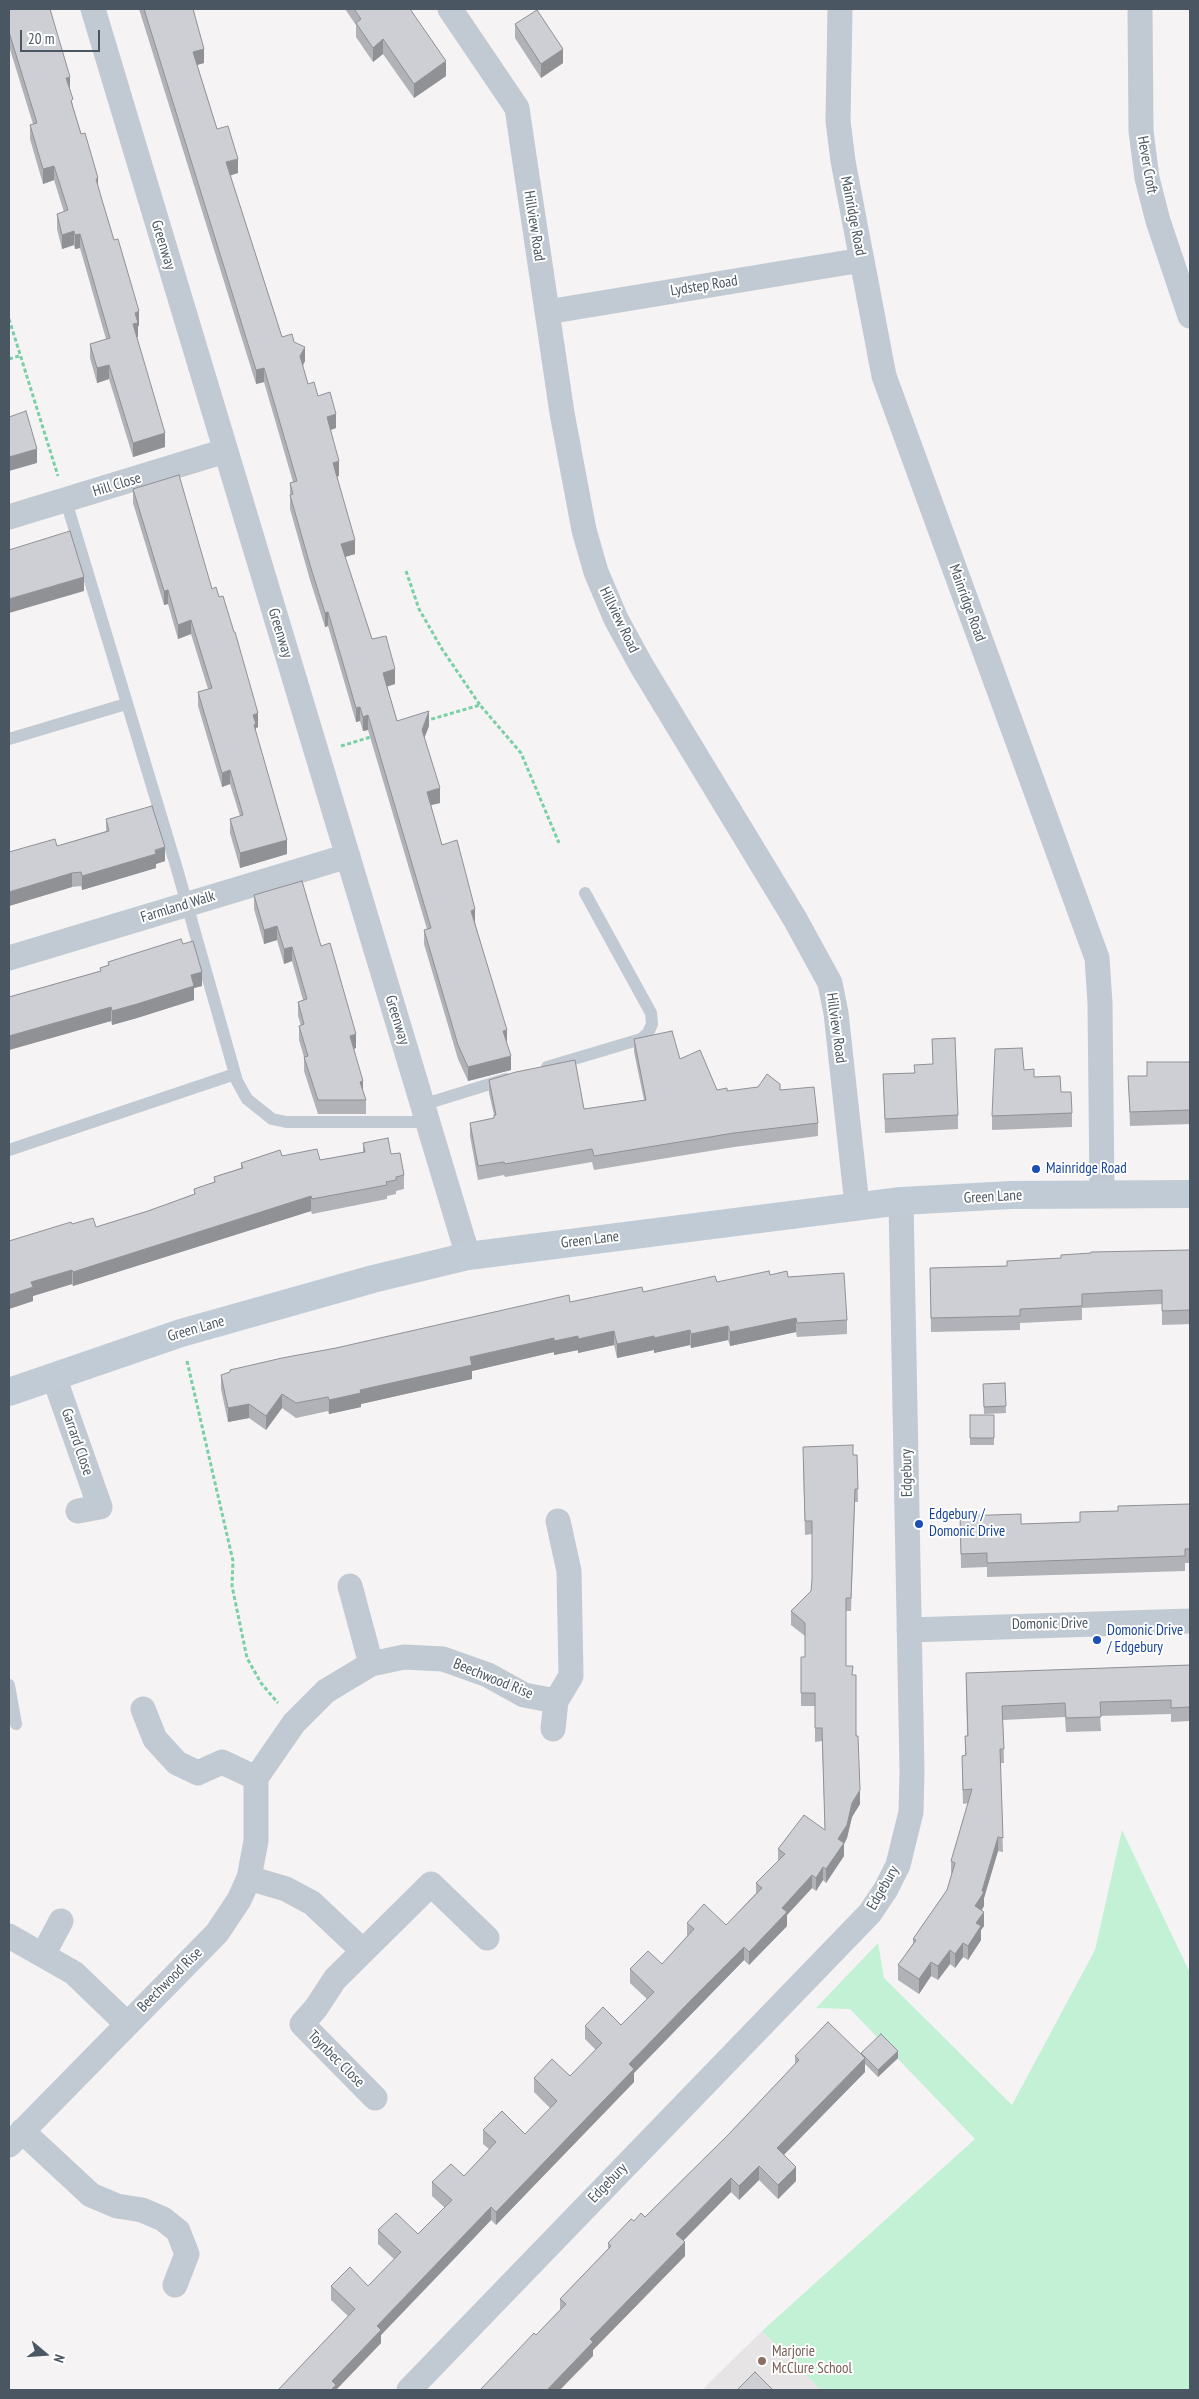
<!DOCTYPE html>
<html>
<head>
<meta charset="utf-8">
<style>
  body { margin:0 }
  #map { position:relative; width:1199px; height:2399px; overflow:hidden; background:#f5f3f3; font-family:"PT Sans Narrow",sans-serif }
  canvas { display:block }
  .frame { position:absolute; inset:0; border:10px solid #4a5661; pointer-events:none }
  .north { position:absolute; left:20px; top:2329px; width:50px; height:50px; -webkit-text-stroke:4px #fff; paint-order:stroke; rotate:108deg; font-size:14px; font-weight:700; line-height:20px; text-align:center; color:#4a5661 }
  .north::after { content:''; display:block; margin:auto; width:18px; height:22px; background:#4a5661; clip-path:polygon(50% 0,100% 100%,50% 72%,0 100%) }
  .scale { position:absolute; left:20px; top:30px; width:80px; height:22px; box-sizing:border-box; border:2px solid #4a5661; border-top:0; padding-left:6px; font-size:15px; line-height:18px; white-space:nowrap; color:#4a5661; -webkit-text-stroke:4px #fff; paint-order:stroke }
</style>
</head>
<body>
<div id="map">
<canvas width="1199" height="2399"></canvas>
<div class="frame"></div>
<div class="north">N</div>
<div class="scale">20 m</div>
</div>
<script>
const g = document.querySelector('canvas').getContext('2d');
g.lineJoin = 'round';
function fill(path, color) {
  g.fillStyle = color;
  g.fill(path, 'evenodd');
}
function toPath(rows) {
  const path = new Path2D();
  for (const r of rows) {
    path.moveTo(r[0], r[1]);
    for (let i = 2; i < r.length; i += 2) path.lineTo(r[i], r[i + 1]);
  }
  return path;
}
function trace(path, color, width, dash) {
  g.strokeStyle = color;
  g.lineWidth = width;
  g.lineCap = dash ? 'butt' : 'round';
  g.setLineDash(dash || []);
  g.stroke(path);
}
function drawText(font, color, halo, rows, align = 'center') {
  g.font = font + ' "PT Sans Narrow",sans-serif';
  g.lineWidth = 4;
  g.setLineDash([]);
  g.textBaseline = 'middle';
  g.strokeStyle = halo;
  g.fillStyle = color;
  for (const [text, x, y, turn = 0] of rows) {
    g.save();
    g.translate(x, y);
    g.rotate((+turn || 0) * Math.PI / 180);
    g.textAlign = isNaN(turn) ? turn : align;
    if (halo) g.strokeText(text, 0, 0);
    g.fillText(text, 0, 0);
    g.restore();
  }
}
const education = toPath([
  [762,2331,821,2390,702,2390]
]);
const green = toPath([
  [1122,1830,1190,1973,1190,2390,821,2390,762,2331,975,2139,850,2009,816,2008,878,1943,884,1978,1012,2105,1095,1950]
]);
const path = toPath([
  [9,319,58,476],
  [9,359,19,356],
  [406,571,419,609,442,649,480,705],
  [425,721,480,705,521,753,559,843],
  [341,746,374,736],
  [187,1361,233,1561,232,1586,247,1658,261,1683,278,1703]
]);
const lane = toPath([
  [66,501,177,869,237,1081,247,1099,272,1119,286,1122,427,1122],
  [9,739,126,704],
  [547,1067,641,1039,648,1033,652,1024,651,1013,585,893],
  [422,1105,506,1079],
  [9,1150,235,1074],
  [9,1685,16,1724]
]);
const street = toPath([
  [93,9,468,1256],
  [450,9,517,108,562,413,584,530,596,572,616,619,641,665,795,919,830,983,836,1013,857,1205],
  [840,9,838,121,843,161,884,376,1097,958,1100,1003,1102,1193],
  [1140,9,1141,131,1147,178,1158,221,1190,316],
  [547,312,862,260],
  [9,517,225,451],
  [9,958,348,856],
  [54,1377,100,1507,78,1511],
  [350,1586,371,1664],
  [909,1630,1190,1621],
  [143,1709,155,1739,177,1763,198,1773,222,1762,256,1778],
  [553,1729,556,1701,571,1676,569,1571,558,1521],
  [249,1878,286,1889,312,1903,362,1950],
  [9,1936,74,1973,127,2024],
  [43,1955,61,1921],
  [375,2098,302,2024,316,2008,335,1979,431,1884,487,1938],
  [22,2131,91,2195,117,2206,142,2210,163,2219,178,2231,187,2254,175,2285],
  [9,2145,217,1933,239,1900,249,1878,256,1841,256,1778,294,1723,326,1691,371,1664,404,1657,443,1659,488,1675,524,1695,556,1701],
  [409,2390,870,1913,886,1889,898,1865,911,1812,912,1771,901,1201]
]);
const secondary = toPath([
  [9,1392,181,1333,373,1279,468,1256,901,1201,1011,1195,1190,1194]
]);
const wall = toPath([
  [9,9,70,89,73,107,98,188,139,326,138,326,138,337,137,337,165,447,133,457,109,379,97,383,90,358,90,344,106,339,80,248,75,249,74,245,62,249,57,229,57,214,64,212,54,180,43,184,30,139,30,125,33,124,9,46],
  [139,9,193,9,204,63,197,65,217,129,238,173,230,175,282,337,294,342,305,361,303,366,308,384,318,396,336,428,331,430,339,476,337,476,355,554,345,557,372,639,395,684,387,686,397,721,429,726,424,738,440,803,431,805,442,845,475,922,507,1044,511,1070,468,1081,458,1059,424,944,424,930,427,929,368,730,363,731,360,721,356,722,328,626,325,627,310,580,290,509,290,483,293,482,264,382,256,384],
  [345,9,410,9,446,76,414,98,383,54,373,62,356,37,356,25],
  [515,24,563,63,541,78,515,38],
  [133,489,212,589,258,727,256,728,256,733,287,854,240,868,230,833,230,819,240,816,230,784,222,787,198,706,198,692,208,689,191,634,178,639,168,604,164,605,133,503],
  [106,819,165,861,156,864,156,868,82,890,81,886,72,887,9,906,9,851,9,852,57,846,106,831],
  [254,895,321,946,356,1048,354,1049,363,1091,366,1100,366,1114,318,1114,304,1071,304,1057,299,1040,299,1026,301,1026,298,1016,298,1002,303,1000,292,961,284,964,277,940,264,944,254,909],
  [183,944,202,986,194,988,194,1000,137,1018,112,1025,111,1021,9,1050,9,1058,9,997,100,971,100,968,108,965,108,962],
  [634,1039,680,1059,717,1090,727,1091,780,1090,818,1123,818,1136,734,1147,594,1170,592,1162,505,1177,504,1175,478,1180,470,1136,470,1123,494,1118,494,1115,489,1093,489,1080,584,1109,644,1100,634,1052],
  [932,1039,958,1115,958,1129,885,1133,883,1074,914,1073,933,1064],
  [1190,1062,1190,1124,1130,1126,1128,1076,1147,1076],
  [1024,1070,1034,1077,1061,1092,1072,1113,1072,1127,992,1130,992,1116],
  [363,1143,391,1154,404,1175,404,1189,396,1191,396,1194,387,1196,387,1199,312,1214,311,1211,73,1286,72,1284,33,1296,33,1301,9,1309,72,1224,96,1227,148,1211,194,1194,194,1189,214,1182,214,1177,241,1168,241,1163,282,1156,320,1160,363,1152],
  [1190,1250,1190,1324,1162,1325,1162,1304,1082,1308,1082,1320,1020,1323,1020,1330,931,1332,930,1268,1007,1266,1061,1258],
  [770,1275,788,1277,847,1320,847,1334,797,1337,796,1332,730,1346,728,1340,691,1348,690,1345,654,1353,654,1350,617,1358,614,1345,578,1353,578,1350,554,1355,554,1352,472,1371,472,1379,361,1404,361,1407,329,1414,328,1411,296,1418,282,1408,266,1430,249,1418,228,1422,221,1389,221,1375,230,1373,230,1370,336,1348,570,1302],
  [1005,1383,1006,1413,984,1414,983,1384],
  [970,1415,994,1415,994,1445,970,1445],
  [853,1455,857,1455,858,1502,855,1502,851,1611,846,1611,846,1666,853,1675,860,1804,852,1817,847,1838,844,1844,844,1856,826,1883,823,1880,816,1891,812,1888,787,1915,787,1926,749,1965,744,1960,693,2012,634,2073,634,2082,496,2225,491,2220,459,2254,381,2335,381,2343,336,2390,278,2390,348,2316,331,2300,331,2286,368,2286,394,2259,378,2244,378,2230,418,2234,445,2208,432,2196,432,2182,464,2176,489,2149,483,2144,483,2130,525,2134,550,2108,534,2092,534,2078,570,2076,596,2050,585,2039,585,2026,621,2025,647,1999,630,1983,630,1969,662,1964,687,1936,687,1923,726,1925,756,1893,756,1883,778,1861,778,1849,825,1830,822,1741,815,1742,815,1706,801,1706,801,1657,805,1657,805,1636,791,1625,791,1611,811,1591,812,1579,812,1534,805,1535,803,1460],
  [1190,1504,1190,1563,1185,1563,1185,1571,987,1577,987,1567,961,1568,960,1516,1021,1524,1080,1522,1080,1512,1118,1511],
  [1190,1665,1190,1721,1171,1722,1171,1714,1100,1716,1101,1731,1066,1732,1065,1717,1003,1720,1004,1763,1000,1763,1003,1852,998,1851,984,1898,984,1906,982,1910,984,1926,981,1930,981,1940,968,1960,963,1957,955,1968,950,1964,938,1980,931,1976,919,1994,898,1980,898,1965,913,1944,913,1939,947,1890,951,1876,951,1861,968,1803,963,1804,962,1770,962,1756,965,1755,965,1736,967,1736,966,1673],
  [861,2053,898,2058,878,2077,865,2064,865,2072,783,2155,796,2181,778,2199,759,2180,739,2200,731,2192,683,2241,685,2256,593,2350,593,2356,536,2335,560,2310,560,2299,608,2249,608,2243,634,2221,645,2217,728,2135,795,2064,795,2056,861,2054]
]);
const shadedWall = toPath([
  [383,39,383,54,373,62,373,48],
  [204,49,204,63,193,66,193,52],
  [563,49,563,63,541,78,541,64],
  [446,61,446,76,414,98,414,84],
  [70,77,70,91,66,78],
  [238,159,238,173,226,177,226,162],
  [54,166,54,180,43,184,43,169],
  [98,178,98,192,96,179],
  [74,231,74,245,62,249,62,235],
  [80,234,80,248,75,249,75,235],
  [139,311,139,326,138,326,138,337,133,338,133,324,135,313],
  [305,347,305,361,300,370,300,356],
  [109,365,109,379,97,383,97,368],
  [264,368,264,382,256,384,256,370],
  [336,414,336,428,327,431,327,417],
  [165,433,165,447,133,457,133,443],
  [37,449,37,463,9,471,9,457],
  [339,461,339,476,333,478,333,463],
  [355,540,355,554,341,558,341,544],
  [84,577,84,591,9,613,9,599],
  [168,590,168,604,164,605,164,591],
  [328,612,328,626,325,627,325,613],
  [191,620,191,634,178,639,178,625],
  [395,669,395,684,383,688,383,673],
  [360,707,360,721,356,722,356,708],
  [429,711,429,726,422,744,422,730],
  [258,713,258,727,256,728,256,739,254,739,253,715],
  [368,715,368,730,363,731,363,717],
  [230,770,230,784,222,787,222,773],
  [440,788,440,803,427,806,427,792],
  [287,840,287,854,240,868,240,853],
  [165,847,165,861,156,864,156,868,82,890,82,876],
  [72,873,72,887,9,906,9,892],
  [475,909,475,924,471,911],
  [277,926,277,940,264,944,264,930],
  [292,947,292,961,284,964,284,949],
  [202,972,202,986,194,988,194,1000,137,1018,112,1025,112,1011,191,975],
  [111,1007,111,1021,9,1050,9,1058,9,1036],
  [507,1030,507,1044,503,1031],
  [356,1034,356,1048,350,1050,350,1036],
  [511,1056,511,1070,468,1081,468,1067],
  [363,1081,363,1095,360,1082],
  [311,1196,311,1211,73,1286,73,1272],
  [72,1270,72,1284,33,1296,33,1301,9,1309,9,1295,31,1282],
  [796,1318,796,1332,730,1346,730,1332],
  [728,1326,728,1340,691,1348,691,1334],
  [690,1330,690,1345,654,1353,654,1338],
  [614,1331,614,1345,578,1353,578,1339],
  [578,1336,578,1350,554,1355,554,1341],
  [654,1336,654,1350,617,1358,617,1344],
  [554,1338,554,1352,472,1371,472,1379,361,1404,361,1407,329,1414,329,1400,470,1357],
  [282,1394,282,1408,266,1430,266,1416],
  [249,1404,249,1418,228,1422,228,1408],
  [860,1790,860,1804,852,1817,847,1838,844,1844,844,1856,826,1883,826,1869,852,1803],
  [998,1837,998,1851,984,1898,984,1906,975,1920,975,1906,982,1891],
  [823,1867,823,1880,816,1891,816,1878],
  [812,1875,812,1888,787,1915,787,1926,749,1965,749,1952,782,1908],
  [984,1912,984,1926,981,1930,981,1940,968,1960,968,1946,976,1923],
  [963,1943,963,1957,955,1968,955,1954],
  [744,1947,744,1960,634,2073,634,2082,496,2225,496,2212,629,2064,693,1998],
  [950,1950,950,1964,938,1980,938,1966],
  [931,1962,931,1976,919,1994,919,1979],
  [898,2051,898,2058,878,2077,878,2070],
  [865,2058,865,2072,777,2162,777,2148],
  [759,2166,759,2180,739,2200,739,2186],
  [796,2167,796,2181,778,2199,778,2185],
  [731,2178,731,2192,676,2248,676,2234],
  [491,2207,491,2220,381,2335,381,2343,336,2390,331,2390,332,2381,377,2326],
  [685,2242,685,2256,593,2350,593,2356,560,2390,547,2390,590,2339]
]);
const building = toPath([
  [9,9,50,9,70,77,66,78,73,99,71,101,81,134,85,133,98,178,96,179,102,200,114,240,118,239,139,311,135,313,138,323,133,324,165,433,133,443,109,365,97,368,90,344,110,338,80,234,75,235,74,231,62,235,57,214,68,210,54,166,43,169,30,125,37,123,9,32,9,9],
  [144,9,193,9,204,49,193,52,217,129,228,126,238,159,226,162,282,337,292,334,294,342,305,347,300,356,308,384,314,382,318,396,330,392,336,414,327,417,339,461,333,463,355,540,341,544,372,639,386,636,395,669,383,673,397,721,429,711,422,730,440,788,427,792,442,845,457,840,475,909,471,911,507,1030,503,1031,511,1056,468,1067,458,1045,424,930,431,928,368,715,363,717,360,707,356,708,328,612,325,613,310,565,290,495,293,494,290,483,297,481,264,368,256,370,144,9],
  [354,9,410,9,446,61,414,84,383,39,373,48,356,23,361,19,354,9],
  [537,10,563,49,541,64,515,24,537,10],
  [26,411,37,449,9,457,9,417,26,411],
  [179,475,212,589,216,587,219,597,223,596,234,632,235,632,258,713,253,715,256,724,254,725,287,840,240,853,230,819,243,815,230,770,222,773,198,692,212,688,191,620,178,625,168,590,164,591,133,489,179,475],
  [70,531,84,577,9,599,9,550,70,531],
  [152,806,165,847,155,850,156,854,82,876,81,872,72,873,9,892,9,851,9,852,55,839,57,846,109,831,106,819,152,806],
  [302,881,321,946,330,943,356,1034,350,1036,363,1081,360,1082,366,1100,318,1100,304,1057,308,1056,299,1026,304,1024,298,1002,307,999,292,947,284,949,277,926,264,930,254,895,302,881],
  [181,939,183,944,193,941,202,972,191,975,194,986,137,1004,112,1011,111,1007,9,1036,9,997,101,971,100,968,109,965,108,962,181,939],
  [672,1031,680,1059,700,1050,717,1090,727,1088,727,1091,758,1087,767,1074,780,1084,780,1090,814,1087,818,1123,734,1133,594,1156,592,1149,505,1164,504,1162,478,1166,470,1123,494,1118,494,1115,496,1115,489,1080,516,1072,575,1060,584,1109,646,1100,634,1039,672,1031],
  [955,1038,958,1115,885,1119,883,1074,915,1073,914,1065,933,1064,932,1039,955,1038],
  [1022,1048,1024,1070,1034,1069,1034,1077,1060,1076,1061,1092,1071,1092,1072,1113,992,1116,995,1049,1022,1048],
  [1147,1062,1190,1062,1190,1110,1130,1112,1128,1076,1147,1076,1147,1062],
  [388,1138,391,1154,400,1153,404,1175,396,1177,396,1180,386,1182,387,1185,312,1199,311,1196,73,1272,72,1270,31,1282,33,1287,9,1295,9,1241,71,1222,72,1224,93,1218,96,1227,148,1211,195,1194,194,1189,215,1182,214,1177,243,1168,241,1163,280,1150,282,1156,317,1149,320,1160,365,1152,363,1143,388,1138],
  [1190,1250,1190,1310,1162,1311,1162,1290,1082,1294,1082,1306,1020,1309,1020,1316,931,1318,930,1268,1007,1266,1007,1261,1061,1258,1061,1255,1091,1253,1091,1252,1190,1250],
  [769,1271,770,1275,787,1271,788,1277,844,1273,847,1320,797,1323,796,1318,730,1332,728,1326,691,1334,690,1330,654,1338,654,1336,617,1344,614,1331,578,1339,578,1336,554,1341,554,1338,470,1357,472,1365,360,1390,361,1393,329,1400,328,1397,296,1403,282,1394,266,1416,249,1404,228,1408,221,1375,230,1372,230,1370,282,1358,336,1348,569,1295,570,1302,642,1287,643,1292,715,1276,717,1282,769,1271],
  [1005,1383,1006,1406,984,1407,983,1384,1005,1383],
  [970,1415,994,1415,994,1438,970,1438,970,1415],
  [853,1445,853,1455,857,1455,858,1489,855,1489,851,1598,846,1598,846,1666,853,1666,852,1675,856,1675,856,1736,858,1736,860,1790,852,1803,847,1825,838,1839,844,1843,826,1869,823,1867,816,1878,812,1875,782,1908,787,1912,749,1952,744,1947,693,1998,629,2064,634,2069,496,2212,491,2207,377,2326,381,2330,332,2381,336,2385,331,2390,278,2390,355,2309,331,2286,350,2267,368,2286,401,2252,378,2230,396,2213,418,2234,452,2200,432,2182,451,2164,464,2176,496,2142,483,2130,502,2111,525,2134,557,2101,534,2078,552,2059,570,2076,602,2043,585,2026,603,2007,621,2025,654,1992,630,1969,648,1951,662,1964,694,1929,687,1923,704,1904,726,1925,762,1888,756,1883,785,1854,778,1849,804,1815,825,1830,822,1728,815,1728,815,1693,801,1693,801,1657,805,1657,805,1623,791,1611,811,1591,812,1579,812,1521,805,1521,803,1447,853,1445],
  [1190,1504,1190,1549,1185,1549,1185,1556,987,1563,987,1553,961,1554,960,1516,1021,1514,1021,1524,1080,1522,1080,1512,1118,1511,1118,1506,1190,1504],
  [1190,1665,1190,1707,1171,1708,1171,1700,1100,1702,1101,1717,1066,1718,1065,1703,1002,1706,1004,1749,1000,1749,1003,1838,998,1837,982,1891,984,1892,975,1906,984,1912,976,1923,981,1926,968,1946,963,1943,955,1954,950,1950,938,1966,931,1962,919,1979,898,1965,916,1940,913,1939,947,1890,955,1863,951,1861,972,1789,963,1790,962,1756,966,1755,965,1736,968,1736,966,1673,1190,1665],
  [828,2022,865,2058,777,2148,796,2167,778,2185,759,2166,739,2186,731,2178,676,2234,685,2242,590,2339,593,2342,547,2390,480,2390,534,2333,536,2335,566,2304,560,2299,611,2246,608,2243,631,2219,634,2221,641,2213,645,2217,728,2135,799,2060,795,2056,828,2022],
  [881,2034,898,2051,878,2070,861,2053,881,2034],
  [755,2372,773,2390,737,2390,755,2372]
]);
const markers = [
  [1036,1169,5,"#1a4fb4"],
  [919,1524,5,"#1a4fb4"],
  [1097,1640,5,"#1a4fb4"],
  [762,2361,5,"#8d6e63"]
];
const streetNames = [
  ["Hever Croft",1147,165,80],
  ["Mainridge Road",853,216,79],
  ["Hillview Road",534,226,81],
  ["Greenway",163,245,73],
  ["Lydstep Road",704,286,-9],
  ["Hill Close",117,485,-17],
  ["Mainridge Road",967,603,70],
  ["Hillview Road",619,620,64],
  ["Greenway",280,633,73],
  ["Farmland Walk",178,907,-17],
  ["Greenway",397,1020,73],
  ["Hillview Road",836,1028,82],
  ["Green Lane",993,1197,-3],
  ["Green Lane",590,1240,-7],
  ["Green Lane",196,1329,-16],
  ["Garrard Close",77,1442,71],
  ["Edgebury",907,1473,-91],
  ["Domonic Drive",1050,1624,-1],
  ["Beechwood Rise",493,1679,22],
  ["Edgebury",883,1888,-60],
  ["Beechwood Rise",170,1980,-45],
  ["Toynbec Close",336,2059,45],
  ["Edgebury",608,2183,-46]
];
const transitNames = [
  ["Mainridge Road",1046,1169],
  ["Edgebury /",929,1515],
  ["Domonic Drive",929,1532],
  ["Domonic Drive",1107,1631],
  ["/ Edgebury",1107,1648]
];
const educationNames = [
  ["Marjorie",772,2352],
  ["McClure School",772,2369]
];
fill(education, '#e6e4e5');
fill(green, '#c3f1d5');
trace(path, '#7ad0a6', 3, [4, 2.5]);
trace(lane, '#c1cad2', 12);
trace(street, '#c1cad2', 25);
trace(secondary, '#c1cbd6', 28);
fill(wall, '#b0b2b7');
fill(shadedWall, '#909195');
fill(building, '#cdcfd5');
trace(building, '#909195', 1);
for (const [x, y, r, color] of markers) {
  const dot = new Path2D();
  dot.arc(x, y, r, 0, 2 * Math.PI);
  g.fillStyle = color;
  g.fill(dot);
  trace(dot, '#fff', 2);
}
drawText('15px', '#4a5661', '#fff', streetNames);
drawText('15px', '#164399', '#fff', transitNames, 'left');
drawText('15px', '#785e54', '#fff', educationNames, 'left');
</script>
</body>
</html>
